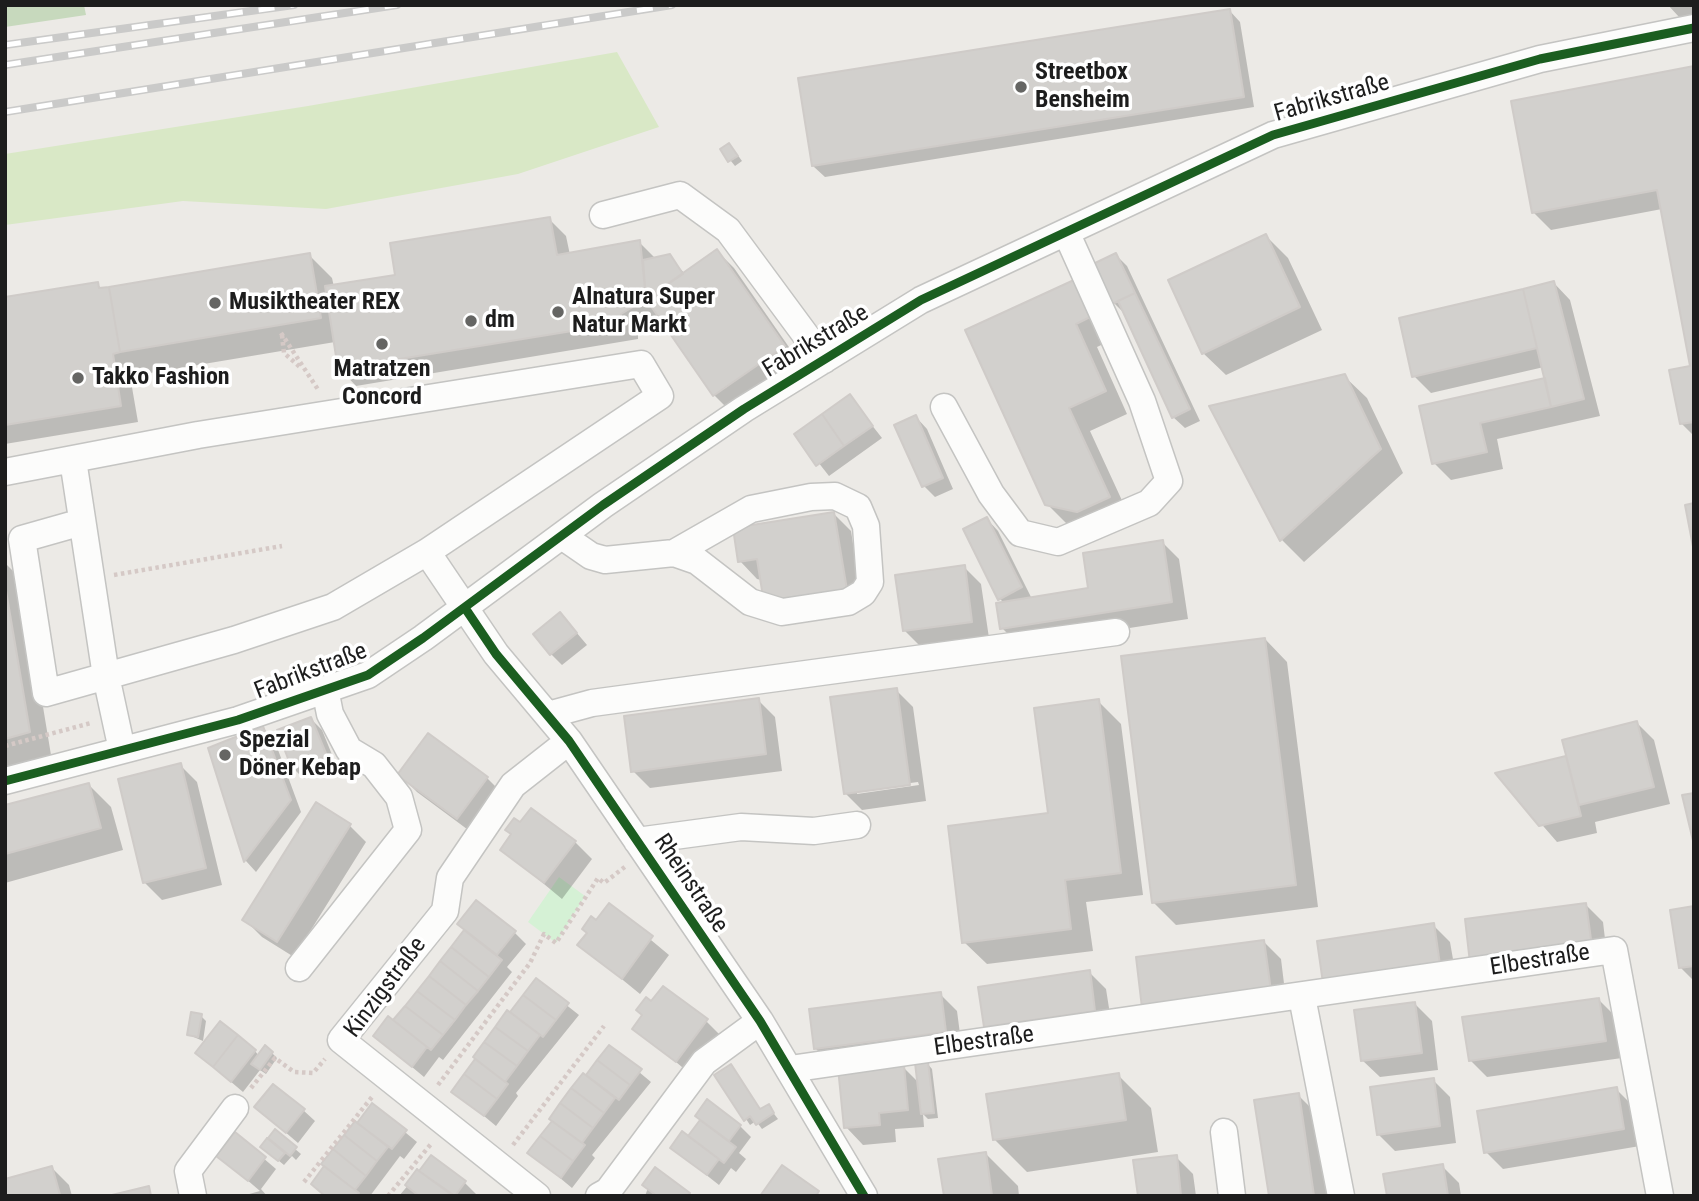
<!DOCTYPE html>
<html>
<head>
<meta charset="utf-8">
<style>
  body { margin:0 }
  #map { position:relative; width:1699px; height:1201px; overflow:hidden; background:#eceae6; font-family:"Roboto Condensed",sans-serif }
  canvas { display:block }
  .frame { position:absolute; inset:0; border:7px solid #1d1d1d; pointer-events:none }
</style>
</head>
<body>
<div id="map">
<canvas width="1699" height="1201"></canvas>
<div class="frame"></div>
</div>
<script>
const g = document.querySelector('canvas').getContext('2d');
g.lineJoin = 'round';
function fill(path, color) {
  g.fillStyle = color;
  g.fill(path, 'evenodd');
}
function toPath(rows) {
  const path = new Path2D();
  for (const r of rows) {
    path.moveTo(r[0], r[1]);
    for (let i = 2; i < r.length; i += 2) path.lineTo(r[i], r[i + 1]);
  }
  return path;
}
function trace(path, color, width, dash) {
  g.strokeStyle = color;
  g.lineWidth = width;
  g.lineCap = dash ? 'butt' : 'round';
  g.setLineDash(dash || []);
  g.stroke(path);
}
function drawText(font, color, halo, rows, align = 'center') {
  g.font = font + ' "Roboto Condensed",sans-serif';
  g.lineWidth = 7;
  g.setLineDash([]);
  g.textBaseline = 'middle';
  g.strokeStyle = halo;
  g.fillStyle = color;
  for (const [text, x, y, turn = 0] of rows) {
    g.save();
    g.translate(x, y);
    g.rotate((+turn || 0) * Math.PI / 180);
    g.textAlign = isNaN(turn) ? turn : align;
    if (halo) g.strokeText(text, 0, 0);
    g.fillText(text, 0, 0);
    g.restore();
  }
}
const grass = toPath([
  [617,52,659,127,518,174,326,209,183,201,5,225,5,154,308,106]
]);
const forest = toPath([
  [5,5,84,5,86,15,5,27]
]);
const park = toPath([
  [559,877,585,896,556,943,528,922]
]);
const shadow = toPath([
  [1694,5,1694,28,1690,29,1668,5],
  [1229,10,1240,22,1254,107,825,177,813,166],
  [1694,68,1694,436,1681,423,1692,368,1662,209,1551,230,1534,213],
  [722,150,734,150,742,161,735,166],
  [549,219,566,236,570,255,639,242,656,259,669,256,685,274,717,251,734,268,800,363,731,412,714,395,660,318,638,331,638,339,356,386,339,368,335,342,144,374,139,368,129,370,138,422,5,444,5,299,97,284,103,290,309,255,332,278,334,287,397,276],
  [1266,236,1288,258,1322,330,1226,375,1203,353],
  [1116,255,1127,266,1200,421,1185,428,1173,417,1125,314,1114,303],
  [1073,282,1112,340,1097,347,1127,414,1090,431,1131,520,1070,527,1047,504],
  [1553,282,1570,300,1600,416,1497,439,1503,469,1451,480,1434,463,1421,407,1547,379,1544,367,1431,393,1414,376],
  [1344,376,1367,398,1403,473,1304,562,1282,540,1212,407],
  [849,396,882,438,829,476,796,434],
  [916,417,927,429,953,489,935,497,924,486,897,426],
  [834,514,851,531,863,606,757,579,740,561],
  [987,519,998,531,1032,599,1090,589,1162,542,1179,559,1188,619,1019,645,1002,628,1004,603,1000,599],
  [5,563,22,580,51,755,5,767],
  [964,567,981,584,989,638,921,647,904,630],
  [571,626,587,645,562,665,551,654],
  [1265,639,1287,662,1318,907,1176,925,1153,902],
  [896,690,913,707,926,801,862,810,845,793],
  [918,782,919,785,857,794,857,790],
  [758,700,775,717,782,771,650,788,633,771],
  [1098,701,1121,724,1143,895,1086,902,1093,951,987,964,964,942,1050,815],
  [311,719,322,730,337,767,304,779,293,768],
  [1637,723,1654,740,1670,804,1595,822,1597,833,1557,842,1498,774,1568,757],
  [263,728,274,739,301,812,256,872,246,861,210,749],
  [180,765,197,782,222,885,162,900,145,883],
  [400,775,487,778,504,795,475,835,417,792],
  [88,784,111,807,123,850,5,883,5,807],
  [349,825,366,842,294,957,262,937,245,920],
  [575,842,592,859,562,899,503,850],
  [609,905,669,955,640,994,580,945],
  [1586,905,1603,922,1608,964,1472,962],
  [1694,908,1694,981,1681,968],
  [1433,925,1450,942,1457,982,1325,982],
  [466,931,515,933,526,944,507,967,512,972,443,1060,439,1057,424,1077,375,1036,394,1023],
  [1264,942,1281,959,1287,1008,1161,1024],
  [1089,972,1106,989,1112,1027,1002,1043,985,1026],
  [536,981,579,1015,516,1093,518,1096,496,1126,454,1091,485,1043],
  [940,994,957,1011,962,1049,833,1066,816,1049],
  [1599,1000,1616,1017,1622,1058,1487,1077,1470,1060],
  [652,1004,706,1021,723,1038,694,1077,635,1028],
  [1415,1004,1432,1021,1438,1070,1380,1077,1362,1060],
  [201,1016,206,1021,203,1041,189,1035],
  [609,1047,651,1082,592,1155,595,1158,572,1188,530,1153,583,1076,586,1078],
  [255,1051,259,1056,272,1053,277,1058,266,1074,260,1070,243,1092,197,1053],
  [927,1063,932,1069,938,1118,928,1119,923,1114,924,1127,895,1129,896,1142,863,1145,846,1127,903,1067,919,1083],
  [717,1075,761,1111,768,1106,778,1119,762,1129,756,1121,750,1125],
  [1118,1075,1151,1108,1158,1152,1027,1172,994,1139],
  [1433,1080,1450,1097,1456,1143,1395,1151,1378,1134],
  [1616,1089,1633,1106,1640,1146,1503,1169,1486,1152],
  [1298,1095,1330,1127,1341,1196,1270,1196],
  [372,1105,417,1142,404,1159,400,1156,370,1196,325,1196],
  [256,1107,303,1110,315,1121,298,1143],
  [702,1120,740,1126,751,1137,739,1153,746,1159,736,1172,731,1168,719,1185,672,1148,688,1138],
  [275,1132,301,1154,296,1160,292,1156,284,1165,262,1147],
  [235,1134,276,1169,261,1189,267,1196,242,1196,260,1191,218,1155],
  [985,1153,1018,1186,1019,1196,945,1196],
  [1176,1157,1193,1174,1196,1196,1139,1196],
  [431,1158,465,1183,476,1194,399,1196],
  [1442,1166,1459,1183,1461,1196,1389,1196],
  [52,1168,69,1185,72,1196,5,1196],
  [655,1169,690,1196,645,1196]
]);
const building = toPath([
  [1230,9,1244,97,812,166,798,78,1230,9],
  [1694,66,1694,422,1680,424,1669,370,1690,366,1657,190,1532,213,1511,101,1694,66],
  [729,143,738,156,728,162,720,149,729,143],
  [550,217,557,255,640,240,646,299,621,314,621,323,338,369,325,286,395,275,390,243,550,217],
  [1266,234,1300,307,1202,354,1168,280,1266,234],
  [717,249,785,346,713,396,646,299,717,249],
  [310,253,321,318,120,352,109,287,310,253],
  [1116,253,1135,293,1112,304,1093,264,1116,253],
  [670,254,683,274,646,299,643,260,670,254],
  [1074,280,1090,317,1076,324,1106,391,1069,408,1110,497,1077,512,1045,505,965,330,1074,280],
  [1554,281,1584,399,1551,407,1523,289,1554,281],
  [98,282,99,288,109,287,120,352,113,354,121,406,5,425,5,297,98,282],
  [1523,289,1537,348,1412,377,1399,318,1523,289],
  [1135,293,1190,409,1172,418,1118,301,1135,293],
  [1345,374,1381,449,1280,541,1209,406,1345,374],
  [1545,378,1551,407,1480,423,1487,452,1432,464,1419,406,1545,378],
  [850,394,873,426,844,446,822,414,850,394],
  [822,414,844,446,816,466,794,434,822,414],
  [916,415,943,478,922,487,894,425,916,415],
  [1694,503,1694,552,1685,505,1694,503],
  [834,512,847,590,764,603,757,559,738,562,733,528,834,512],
  [987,517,1022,587,998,600,963,529,987,517],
  [1163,540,1172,602,1000,629,996,603,1088,588,1083,553,1163,540],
  [965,565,972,622,903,631,895,575,965,565],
  [5,585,30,732,5,739,5,585],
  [560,612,577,633,550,655,533,634,560,612],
  [1265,638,1296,885,1152,903,1121,656,1265,638],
  [897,688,910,785,844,794,830,697,897,688],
  [759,698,766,754,631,772,624,716,759,698],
  [1099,699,1121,873,1065,880,1071,929,962,943,948,826,1048,813,1034,708,1099,699],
  [311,717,327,756,292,769,277,730,311,717],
  [1637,721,1654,787,1579,805,1562,740,1637,721],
  [263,726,291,800,244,862,208,748,263,726],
  [428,733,488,777,457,819,397,775,428,733],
  [1566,756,1581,816,1539,826,1495,773,1566,756],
  [181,763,206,868,143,883,118,779,181,763],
  [89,783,101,828,5,854,5,805,89,783],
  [1694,793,1694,845,1682,795,1694,793],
  [316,802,351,824,277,942,242,920,316,802],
  [531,808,576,841,544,883,500,850,511,834,505,830,514,818,520,822,531,808],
  [476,900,516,931,497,955,457,924,476,900],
  [609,903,653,936,622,979,577,945,587,933,582,929,591,916,596,920,609,903],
  [1586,903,1592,947,1470,963,1465,919,1586,903],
  [1694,906,1694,966,1679,968,1670,910,1694,906],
  [1434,923,1440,965,1323,983,1317,941,1434,923],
  [464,930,502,960,489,977,451,947,464,930],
  [1264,940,1271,991,1142,1008,1136,957,1264,940],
  [451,947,489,977,478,991,440,961,451,947],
  [440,961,478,991,466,1005,429,976,440,961],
  [1090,970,1095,1011,984,1027,978,987,1090,970],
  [429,976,466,1005,455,1020,417,991,429,976],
  [536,978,569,1003,556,1020,523,995,536,978],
  [663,986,708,1019,676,1062,632,1029,642,1015,636,1010,646,997,651,1001,663,986],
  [417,991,455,1020,443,1035,405,1006,417,991],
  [941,992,946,1032,814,1049,809,1009,941,992],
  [523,995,556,1020,543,1037,510,1012,523,995],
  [1599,998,1606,1041,1469,1061,1462,1017,1599,998],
  [1415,1002,1422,1053,1361,1061,1354,1010,1415,1002],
  [405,1006,443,1035,431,1050,393,1020,405,1006],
  [507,1010,540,1035,528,1051,495,1027,507,1010],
  [191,1012,202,1014,198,1037,187,1035,191,1012],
  [388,1016,427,1047,412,1067,373,1036,388,1016],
  [220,1021,238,1035,213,1067,195,1053,220,1021],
  [495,1027,528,1051,517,1066,484,1042,495,1027],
  [238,1035,256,1050,231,1082,213,1067,238,1035],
  [484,1042,517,1066,505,1082,473,1057,484,1042],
  [265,1045,273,1052,260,1070,251,1064,265,1045],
  [609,1045,642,1069,630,1085,597,1060,609,1045],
  [475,1059,508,1084,497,1099,464,1074,475,1059],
  [597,1060,630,1085,619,1100,586,1075,597,1060],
  [928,1062,934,1113,921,1114,915,1063,928,1062],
  [731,1064,760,1109,769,1104,774,1113,756,1125,750,1116,744,1121,714,1075,731,1064],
  [904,1065,908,1110,879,1113,880,1125,844,1128,838,1068,904,1065],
  [583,1073,615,1098,604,1113,571,1088,583,1073],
  [1119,1073,1126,1120,993,1140,986,1094,1119,1073],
  [464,1074,497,1099,484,1116,451,1092,464,1074],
  [1434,1078,1440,1126,1377,1135,1370,1087,1434,1078],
  [273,1084,305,1109,286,1133,254,1107,273,1084],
  [1617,1087,1624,1129,1484,1153,1477,1111,1617,1087],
  [571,1088,604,1113,593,1128,560,1103,571,1088],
  [1299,1093,1314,1196,1269,1196,1254,1100,1299,1093],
  [707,1099,741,1125,729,1141,695,1116,707,1099],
  [372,1103,407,1130,392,1149,357,1123,372,1103],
  [560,1103,593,1128,582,1143,549,1119,560,1103],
  [700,1120,736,1147,724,1163,688,1136,700,1120],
  [355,1121,388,1147,377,1161,344,1135,355,1121],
  [552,1121,585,1145,573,1161,540,1136,552,1121],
  [275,1129,297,1147,290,1156,268,1138,275,1129],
  [682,1131,719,1159,707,1175,670,1148,682,1131],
  [235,1132,266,1157,248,1181,216,1156,235,1132],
  [344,1135,377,1161,366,1176,333,1149,344,1135],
  [540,1136,573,1161,561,1178,527,1153,540,1136],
  [267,1138,285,1153,278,1161,260,1147,267,1138],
  [333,1149,366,1176,355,1190,321,1164,333,1149],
  [986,1152,992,1196,944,1196,938,1159,986,1152],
  [431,1155,466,1181,455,1196,419,1171,431,1155],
  [1177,1155,1181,1196,1138,1196,1133,1160,1177,1155],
  [1443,1164,1448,1196,1387,1196,1383,1174,1443,1164],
  [782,1165,819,1191,816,1196,760,1196,782,1165],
  [52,1166,60,1195,5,1196,5,1179,52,1166],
  [324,1166,359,1193,357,1196,325,1196,311,1184,324,1166],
  [655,1167,690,1193,687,1196,657,1196,642,1185,655,1167],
  [417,1169,419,1171,452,1195,419,1196,405,1185,417,1169],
  [149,1186,151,1196,108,1196,149,1186]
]);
const path = toPath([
  [281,333,319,391],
  [282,335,284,353,301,368],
  [114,575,282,546],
  [5,746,91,723],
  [438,1085,530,963,544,934,556,943,598,878,604,883,626,866],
  [251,1088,275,1058,294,1072,313,1073,325,1059],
  [513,1145,604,1026],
  [304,1182,372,1097],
  [388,1196,431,1144]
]);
const minor = toPath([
  [603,215,680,195,728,230,824,360],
  [944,407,991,494,1020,533,1058,542,1149,503,1169,481,1142,401,1066,232],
  [73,460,106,676,122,750],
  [5,472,198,435,641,364,660,396,427,552,333,607,234,640,46,693,22,539,82,522],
  [562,536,591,556,605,560,674,553,697,561,750,602,782,612,848,602,863,593,870,582,866,526,858,507,835,496,811,497,751,509,674,553],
  [427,552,496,654,569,741,760,1021,864,1196],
  [548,715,592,703,1116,632],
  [5,781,238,720,368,675,423,638,603,505,744,409,921,300,1273,135,1540,59,1694,28],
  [637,841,741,827,814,831,857,825],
  [299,968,408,830,399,797,374,765,349,750,330,714,325,689],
  [1302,997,1341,1196],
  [790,1069,1614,950,1660,1196],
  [1224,1132,1232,1196],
  [193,1196,188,1171,235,1108],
  [537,1196,341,1040,445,911,450,878,513,785,569,741],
  [599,1196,608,1191,704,1062,760,1021]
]);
const rail = toPath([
  [5,45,294,5],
  [5,65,397,5],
  [5,112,672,5]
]);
const cycleway = toPath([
  [465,608,496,654,569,741,760,1021,864,1196],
  [5,781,238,720,368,675,423,638,603,505,744,409,921,300,1273,135,1540,59,1694,28]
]);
const markers = [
  [1021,87,7,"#656563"],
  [215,303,7,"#656563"],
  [558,312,7,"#656563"],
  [471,321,7,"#656563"],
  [382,344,7,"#656563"],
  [78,378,7,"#656563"],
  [225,755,7,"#656563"]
];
const poiNames = [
  ["Streetbox",1035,73],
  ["Bensheim",1035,101],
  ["Alnatura Super",572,298],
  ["Natur Markt",572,326],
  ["Musiktheater REX",229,303],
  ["dm",485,321],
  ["Matratzen",382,370,"center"],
  ["Concord",382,398,"center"],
  ["Takko Fashion",92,378],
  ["Spezial",239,741],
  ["Döner Kebap",239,769]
];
const streetNames = [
  ["Fabrikstraße",1332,99,-16],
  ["Fabrikstraße",816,342,-31],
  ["Fabrikstraße",311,672,-21],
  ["Rheinstraße",690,884,56],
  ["Elbestraße",1540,961,-9],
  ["Kinzigstraße",386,988,-53],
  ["Elbestraße",984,1042,-8]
];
fill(grass, '#d9e8c6');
fill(forest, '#c7d9bd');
fill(park, '#d5f1d5');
fill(shadow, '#0003');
fill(building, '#d2d0cd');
trace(building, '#cfcbc8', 2);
trace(minor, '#c4c4c2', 29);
trace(path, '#d5c9c6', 4.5, [3.5, 3.5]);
trace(minor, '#fcfcfb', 26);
trace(rail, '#cacac9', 8);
trace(rail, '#fff', 5, [16]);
trace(cycleway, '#1b5e20', 9);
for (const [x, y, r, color] of markers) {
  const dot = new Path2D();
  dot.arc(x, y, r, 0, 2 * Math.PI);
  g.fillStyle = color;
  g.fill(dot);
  trace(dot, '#fff', 2.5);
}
drawText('bold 24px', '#1d1d1d', '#fff', poiNames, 'left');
drawText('24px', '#1d1d1d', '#fff', streetNames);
</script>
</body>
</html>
